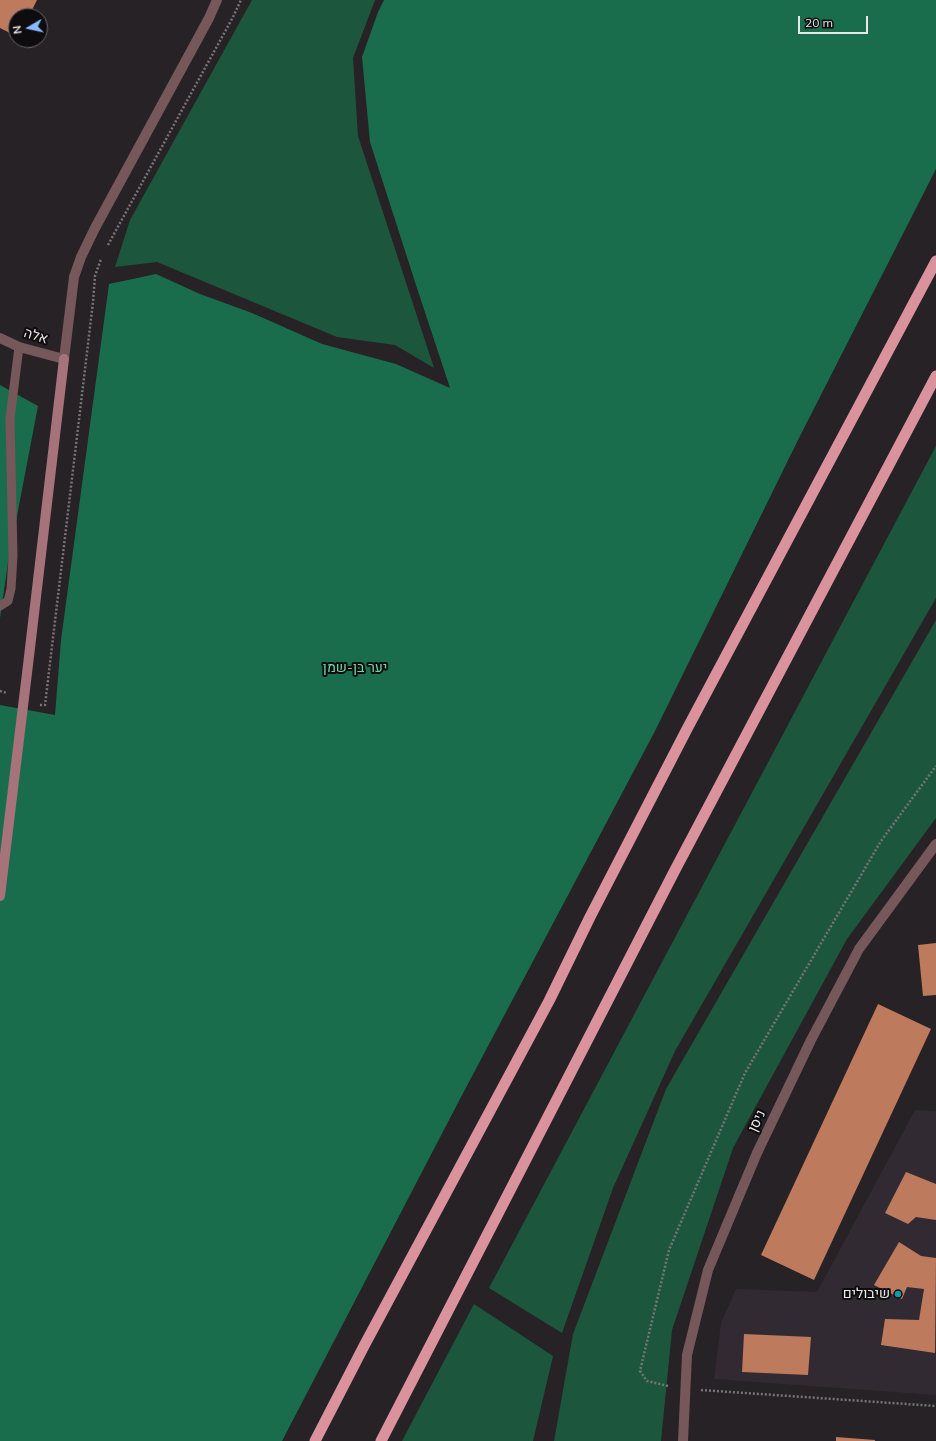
<!DOCTYPE html>
<html>
<head>
<meta charset="utf-8">
<style>
  body { margin:0 }
  #map { position:relative; width:936px; height:1441px; overflow:hidden; background:#262226; font-family:Mulish,sans-serif }
  canvas { display:block }
  .north { position:absolute; left:8px; top:8px; width:40px; height:40px; box-sizing:border-box; background:#0e0c0e; border:1px solid #666466; border-radius:50%; rotate:261deg; font-size:11px; font-weight:700; line-height:16px; text-align:center; color:#eae7ea }
  .north::after { content:''; display:block; margin:auto; width:14px; height:18px; background:#8abafc; clip-path:polygon(50% 0,100% 100%,50% 72%,0 100%) }
  .scale { position:absolute; left:798px; top:16px; width:70px; height:18px; box-sizing:border-box; border:2px solid #eae7ea; border-top:0; padding-left:5px; font-size:12px; line-height:14px; white-space:nowrap; color:#eae7ea; -webkit-text-stroke:3px #0e0c0e; paint-order:stroke }
</style>
</head>
<body>
<div id="map">
<canvas width="936" height="1441"></canvas>
<div class="north">N</div>
<div class="scale">20 m</div>
</div>
<script>
const g = document.querySelector('canvas').getContext('2d');
g.lineJoin = 'round';
function fill(path, color) {
  g.fillStyle = color;
  g.fill(path, 'evenodd');
}
function toPath(rows) {
  const path = new Path2D();
  for (const r of rows) {
    path.moveTo(r[0], r[1]);
    for (let i = 2; i < r.length; i += 2) path.lineTo(r[i], r[i + 1]);
  }
  return path;
}
function trace(path, color, width, dash) {
  g.strokeStyle = color;
  g.lineWidth = width;
  g.lineCap = dash ? 'butt' : 'round';
  g.setLineDash(dash || []);
  g.stroke(path);
}
function drawText(font, color, halo, rows, align = 'center') {
  g.font = font + ' Mulish,Heebo,sans-serif';
  g.lineWidth = 4;
  g.setLineDash([]);
  g.textBaseline = 'middle';
  g.strokeStyle = halo;
  g.fillStyle = color;
  for (const [text, x, y, turn = 0] of rows) {
    g.save();
    g.translate(x, y);
    g.rotate((+turn || 0) * Math.PI / 180);
    g.textAlign = isNaN(turn) ? turn : align;
    if (halo) g.strokeText(text, 0, 0);
    g.fillText(text, 0, 0);
    g.restore();
  }
}
const built = toPath([
  [915,1110,936,1111,936,1395,714,1379,721,1323,736,1289,817,1292]
]);
const green = toPath([
  [252,0,375,0,353,58,358,136,434,368,395,345,337,337,157,262,115,267,130,220],
  [936,446,936,598,675,1051,613,1188,562,1333,489,1288],
  [936,620,936,818,847,939,733,1148,672,1330,661,1441,554,1441,573,1334,666,1089],
  [474,1304,553,1356,533,1441,402,1441]
]);
const forest = toPath([
  [384,0,936,0,936,169,799,438,655,731,461,1097,282,1441,0,1441,0,705,55,715,61,640,109,284,156,274,200,294,252,313,322,344,396,364,450,388,416,285,370,142,362,57,378,12],
  [0,385,38,406,8,563,0,618]
]);
const building = toPath([
  [0,0,37,0,29,16,16,16,16,36,0,28],
  [936,943,936,995,923,996,918,945],
  [878,1004,931,1029,814,1280,761,1255],
  [906,1172,936,1184,936,1220,916,1217,908,1224,885,1213],
  [899,1242,921,1256,936,1258,935,1353,881,1345,885,1319,919,1320,924,1289,907,1287,902,1299,874,1285],
  [744,1334,811,1337,808,1375,742,1372],
  [836,1437,875,1440,875,1441,836,1441]
]);
const path = toPath([
  [108,245,233,17,241,0],
  [0,691,7,693],
  [40,705,45,705,93,302,95,276,101,259],
  [668,1386,647,1381,640,1371,669,1250,745,1073,881,841,936,766],
  [701,1390,936,1406]
]);
const service = toPath([
  [0,606,8,601,11,589,13,556,10,418,19,347]
]);
const minor = toPath([
  [0,338,19,347,64,359,74,277,81,257,95,228,209,18,217,0],
  [683,1441,687,1355,708,1270,757,1153,811,1040,859,949,936,844]
]);
const secondary = toPath([
  [0,896,28,665,64,359]
]);
const trunk = toPath([
  [315,1441,364,1346,549,1001,590,917,687,729,936,261],
  [381,1441,675,870,936,376]
]);
const markers = [
  [898,1294,4,"#0f9aa8"]
];
const streetNames = [
  ["אלה",36,336,17],
  ["ניסן",757,1121,-65]
];
const parkNames = [
  ["יער בן-שמן",355,668]
];
const poiNames = [
  ["שיבולים",890,1294]
];
fill(built, '#322a33');
fill(green, '#1c573d');
fill(forest, '#1a6d4c');
fill(building, '#be7a5d');
trace(path, '#787478', 2.5, [2, 2]);
trace(service, '#76575a', 9);
trace(minor, '#76575a', 10);
trace(secondary, '#a57379', 10);
trace(trunk, '#da929c', 11);
for (const [x, y, r, color] of markers) {
  const dot = new Path2D();
  dot.arc(x, y, r, 0, 2 * Math.PI);
  g.fillStyle = color;
  g.fill(dot);
  trace(dot, '#0e0c0e', 1.5);
}
drawText('14px', '#eae7ea', '#0e0c0e', streetNames);
drawText('14px', '#6dd9a7', '#0e0c0e', parkNames);
drawText('14px', '#eae7ea', '#0e0c0e', poiNames, 'right');
</script>
</body>
</html>
